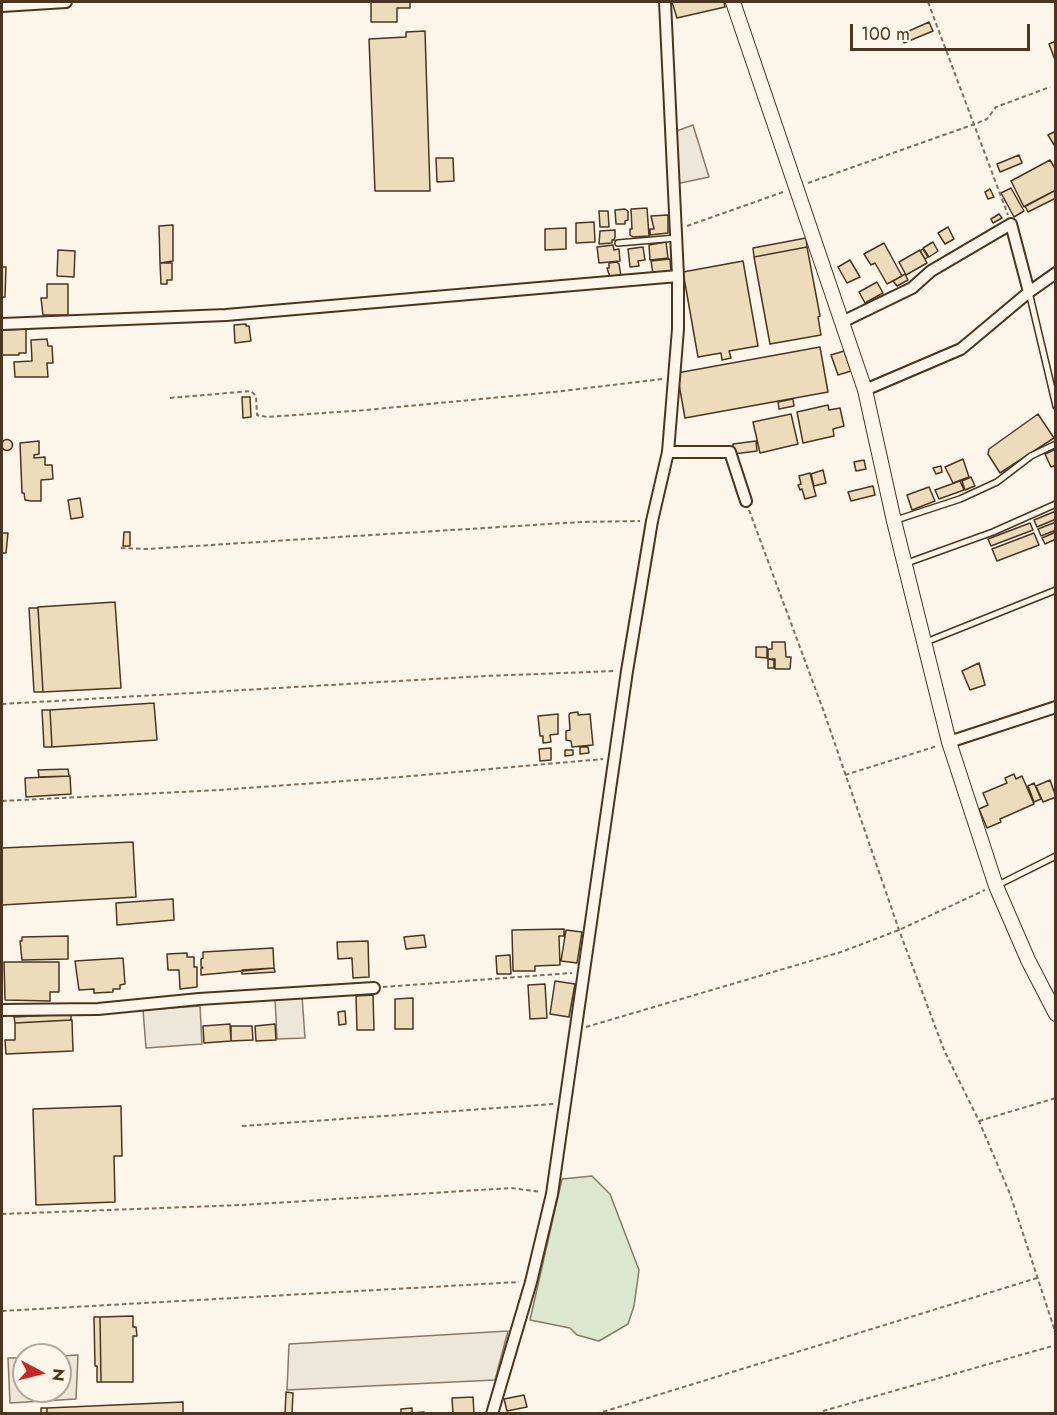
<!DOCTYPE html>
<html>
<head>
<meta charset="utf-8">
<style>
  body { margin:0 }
  #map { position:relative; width:1057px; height:1415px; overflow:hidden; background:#fbf6e9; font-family:Jost,sans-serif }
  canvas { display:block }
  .frame { position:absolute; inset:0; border:3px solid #4a3520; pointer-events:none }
  .north { position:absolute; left:12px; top:1343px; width:60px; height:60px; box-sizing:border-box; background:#fbf6e9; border:2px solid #b4a999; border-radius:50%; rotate:97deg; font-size:16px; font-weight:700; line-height:24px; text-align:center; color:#4a3520 }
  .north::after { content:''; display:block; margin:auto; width:21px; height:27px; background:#c62828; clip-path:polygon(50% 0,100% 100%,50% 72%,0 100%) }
  .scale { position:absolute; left:850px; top:24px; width:180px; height:27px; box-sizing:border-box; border:3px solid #4a3520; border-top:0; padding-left:8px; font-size:18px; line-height:21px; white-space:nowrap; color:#4a3520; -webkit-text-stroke:4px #fbf6e9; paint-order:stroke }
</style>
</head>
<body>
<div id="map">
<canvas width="1057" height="1415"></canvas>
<div class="frame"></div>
<div class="north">N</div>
<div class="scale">100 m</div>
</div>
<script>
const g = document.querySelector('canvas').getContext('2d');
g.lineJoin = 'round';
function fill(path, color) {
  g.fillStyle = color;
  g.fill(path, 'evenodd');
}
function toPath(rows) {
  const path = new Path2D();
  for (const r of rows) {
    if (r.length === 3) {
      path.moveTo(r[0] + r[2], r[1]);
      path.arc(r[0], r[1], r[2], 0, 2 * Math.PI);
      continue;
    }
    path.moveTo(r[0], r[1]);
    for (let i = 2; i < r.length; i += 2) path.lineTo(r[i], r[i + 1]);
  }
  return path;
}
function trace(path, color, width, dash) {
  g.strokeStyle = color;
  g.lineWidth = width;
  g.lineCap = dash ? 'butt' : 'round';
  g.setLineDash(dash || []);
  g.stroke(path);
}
const green = toPath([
  [592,1176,610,1194,639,1270,634,1306,628,1324,599,1341,577,1335,570,1328,530,1320,562,1179,592,1176]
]);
const parking = toPath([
  [693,125,709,177,676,184,674,132,693,125],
  [302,996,305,1038,277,1039,275,998,302,996],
  [200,1006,202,1044,146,1048,143,1010,200,1006],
  [508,1331,495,1380,287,1390,289,1344,508,1331],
  [78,1355,76,1399,10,1403,8,1358,24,1358,24,1391,60,1391,60,1356,78,1355]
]);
const building = toPath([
  [371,2,410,2,410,8,397,8,397,22,371,22,371,2],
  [672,2,724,2,725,7,677,18,672,2],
  [929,22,933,31,904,43,900,35,929,22],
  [425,31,430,191,375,191,369,39,406,37,406,32,425,31],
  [1056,41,1056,59,1055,60,1049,44,1056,41],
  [1056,131,1056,148,1048,135,1056,131],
  [1019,155,1022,163,1000,172,997,164,1019,155],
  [436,158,453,158,454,181,437,182,436,158],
  [1050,160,1056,170,1056,190,1024,207,1011,181,1050,160],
  [1011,188,1024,211,1014,217,1001,193,1011,188],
  [990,189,994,197,988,199,985,192,990,189],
  [1056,190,1056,198,1028,212,1025,206,1056,190],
  [647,208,649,236,633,237,630,235,630,229,632,229,631,209,647,208],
  [625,209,628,211,628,220,625,221,625,224,616,224,615,210,625,209],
  [599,211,608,211,609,227,600,227,599,211],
  [999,214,1002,218,993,223,991,219,999,214],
  [668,215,668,233,650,235,650,229,654,229,651,216,668,215],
  [594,222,595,242,576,243,576,223,594,222],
  [173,225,173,261,160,263,159,226,173,225],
  [948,227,954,239,945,244,938,233,948,227],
  [566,228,566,249,545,250,545,229,566,228],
  [615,230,615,237,614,240,612,240,612,243,599,244,600,231,615,230],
  [806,238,807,247,754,257,753,248,806,238],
  [666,242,668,258,650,260,649,245,666,242],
  [933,242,938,251,929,257,923,248,933,242],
  [884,243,902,276,887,284,875,263,871,265,864,254,884,243],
  [613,245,614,250,619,249,620,261,599,263,597,247,613,245],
  [643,247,645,260,638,261,639,266,630,267,628,249,643,247],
  [807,247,820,316,818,317,821,335,770,344,754,257,807,247],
  [923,249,928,257,925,259,920,251,923,249],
  [58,250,75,251,74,277,57,276,58,250],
  [920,250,927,263,906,275,899,262,920,250],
  [670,259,671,272,653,274,651,261,670,259],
  [850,260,860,277,847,283,838,267,850,260],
  [743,261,758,346,729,351,731,358,722,360,721,353,698,357,683,272,743,261],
  [617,262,619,264,621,276,611,280,607,268,609,268,609,263,617,262],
  [160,263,172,263,172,280,167,280,167,284,161,284,160,263],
  [2,267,6,267,5,297,2,297,2,267],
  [905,274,908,280,897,286,893,281,905,274],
  [877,282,883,293,865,303,859,292,877,282],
  [47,284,68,284,68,315,43,315,41,298,47,298,47,284],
  [246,324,246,326,249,326,251,341,235,343,234,325,246,324],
  [26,329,26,353,19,353,19,355,2,355,2,330,26,329],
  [47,339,48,346,52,346,53,363,47,363,48,377,15,377,14,362,32,361,31,340,47,339],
  [820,347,828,392,685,418,677,373,820,347],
  [844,351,851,371,838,375,831,355,844,351],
  [242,397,250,397,251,417,243,418,242,397],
  [793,399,794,406,779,409,778,402,793,399],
  [828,405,829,410,840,408,844,426,833,429,834,436,803,443,797,412,828,405],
  [791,414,798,444,760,453,753,422,791,414],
  [1038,414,1054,438,1000,473,988,454,989,449,1038,414],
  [7,445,5.5],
  [39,441,39,454,34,455,34,458,45,457,45,465,52,465,53,479,41,480,41,501,31,501,25,500,24,493,22,493,20,443,39,441],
  [756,441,757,451,734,454,733,444,756,441],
  [1056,449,1056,465,1051,467,1045,454,1056,449],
  [963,459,969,477,953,483,945,467,963,459],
  [864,460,866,469,856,471,854,462,864,460],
  [941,466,942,472,936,474,933,468,941,466],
  [823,470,826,483,814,486,811,474,823,470],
  [810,473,816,496,805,499,802,489,800,490,798,485,801,484,799,476,810,473],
  [971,477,975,486,965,490,962,481,971,477],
  [960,481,964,490,939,499,935,490,960,481],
  [873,486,875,495,851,501,848,492,873,486],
  [929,487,935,501,912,510,907,495,929,487],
  [80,498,83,517,71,519,68,500,80,498],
  [1056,511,1056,519,1037,527,1034,520,1056,511],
  [1056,522,1056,530,1041,536,1038,529,1056,522],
  [1030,523,1033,530,991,546,988,539,1030,523],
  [124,532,130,532,130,546,123,546,124,532],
  [1056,532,1056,539,1045,544,1042,538,1056,532],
  [2,533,8,533,6,553,2,553,2,533],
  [1034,533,1039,545,997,561,992,549,1034,533],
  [115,602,121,688,43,692,38,607,115,602],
  [29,608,38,608,43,692,34,692,29,608],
  [772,642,785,642,786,657,791,657,790,669,775,669,775,659,768,659,768,649,772,649,772,642],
  [756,647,767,647,767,658,756,657,756,647],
  [768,659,774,660,774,668,768,668,768,659],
  [979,663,985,685,970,690,962,671,979,663],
  [154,703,157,740,52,747,50,710,154,703],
  [42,710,50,710,52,747,44,747,42,710],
  [578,712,578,715,590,714,593,745,572,747,571,741,566,740,566,731,570,730,569,715,570,713,578,712],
  [558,714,558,734,550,735,551,742,543,743,543,736,540,736,538,716,558,714],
  [580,747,588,747,589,753,580,754,580,747],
  [551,748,551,760,540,761,539,749,551,748],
  [565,750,573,750,573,755,565,756,565,750],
  [68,769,69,776,39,777,38,770,68,769],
  [1014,774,1016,779,1022,776,1034,804,1000,819,1001,822,987,828,979,809,988,805,983,793,1007,783,1005,778,1014,774],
  [70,776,71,794,26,797,25,778,70,776],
  [1050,780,1056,797,1043,802,1036,786,1050,780],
  [1034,783,1041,799,1034,802,1028,786,1034,783],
  [133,842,136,897,2,905,2,848,133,842],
  [173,899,174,920,117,925,116,903,173,899],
  [564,929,564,936,559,936,560,965,535,966,535,971,513,971,512,930,564,929],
  [566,930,582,932,577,963,561,961,566,930],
  [424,935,426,947,406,949,404,937,424,935],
  [68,936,68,959,22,960,20,941,22,941,22,937,68,936],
  [368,941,369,977,353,978,352,958,338,959,337,942,368,941],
  [273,948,274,968,201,975,201,968,203,968,201,966,201,959,203,958,203,952,273,948],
  [187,953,187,957,194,957,194,967,197,967,197,987,180,989,179,970,168,970,167,954,187,953],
  [510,955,511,974,497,974,496,956,510,955],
  [123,958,125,984,120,985,120,989,113,989,113,992,94,993,94,989,79,990,75,961,123,958],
  [4,962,59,962,59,992,50,992,50,1001,5,1000,4,962],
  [274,968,275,972,242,974,242,970,274,968],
  [555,981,575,984,569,1017,550,1014,555,981],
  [545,984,547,1018,530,1019,528,985,545,984],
  [373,995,374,1030,357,1030,356,996,373,995],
  [413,998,413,1029,395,1029,395,999,413,998],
  [345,1011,346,1024,339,1025,338,1012,345,1011],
  [71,1014,71,1020,15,1023,14,1017,71,1014],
  [72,1020,73,1051,6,1054,5,1040,15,1040,15,1023,72,1020],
  [230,1024,231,1041,204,1043,203,1026,230,1024],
  [275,1024,276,1040,256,1041,255,1026,275,1024],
  [231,1026,252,1026,253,1040,231,1041,231,1026],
  [121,1106,122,1156,114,1156,115,1202,36,1205,33,1109,121,1106],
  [133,1316,133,1327,136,1327,137,1336,133,1336,133,1382,101,1382,100,1317,133,1316],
  [94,1317,100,1317,101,1382,97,1382,97,1366,95,1366,94,1317],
  [286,1392,293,1393,292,1414,285,1414,286,1392],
  [524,1395,527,1407,507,1411,504,1399,524,1395],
  [473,1397,474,1414,453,1414,452,1398,473,1397],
  [183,1402,183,1414,47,1414,47,1408,183,1402],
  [41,1408,47,1408,47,1414,41,1414,41,1408],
  [412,1408,412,1413,424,1412,424,1414,401,1414,401,1409,412,1408]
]);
const path = toPath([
  [928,2,1008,215],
  [808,183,975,124,987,119,996,107,1050,87],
  [687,226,783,192],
  [170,398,251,391,256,396,257,415,267,417,366,410,554,392,662,379],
  [749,510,824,712,899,930,944,1050,979,1121,1010,1194,1056,1334],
  [121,548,146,549,581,522,640,521],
  [2,704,485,676,615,671],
  [845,775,937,746],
  [2,801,219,790,400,777,603,759],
  [383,987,572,973],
  [586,1027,841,952,899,930,985,890],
  [979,1121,1056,1098],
  [242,1126,554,1104],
  [2,1214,242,1205,511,1188,541,1192],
  [2,1311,519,1282],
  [823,1411,1056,1345],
  [596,1414,1037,1278]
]);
const service = toPath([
  [618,243,676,238],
  [1029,292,1056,406],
  [896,520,960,499,997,482,1031,456,1056,444],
  [907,563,993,532,1056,504],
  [926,642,1056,590],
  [998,885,1056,856]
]);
const minor = toPath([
  [2,6,66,2],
  [842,322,912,288,931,271,1011,224,1029,292],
  [2,324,226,315,678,276],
  [865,390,961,349,1029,292,1056,273],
  [668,452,730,452,746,501],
  [949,742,1056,707],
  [2,1010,98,1009,199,999,374,988],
  [492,1414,531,1282,552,1194,627,671,652,521,668,452,678,329,678,276,665,2]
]);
const tertiary = toPath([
  [733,2,865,390,894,521,949,742,996,886,1028,960,1056,1014]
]);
fill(green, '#dce7d0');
trace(green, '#887966', 1.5);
fill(parking, '#ede7d9');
trace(parking, '#887966', 1.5);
fill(building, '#ecdcbc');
trace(building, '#4a3520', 1.5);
trace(service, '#4a3520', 8);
trace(minor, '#4a3520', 14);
trace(tertiary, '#4a3520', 16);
trace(path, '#7f6f5c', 2, [4.5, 3]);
trace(service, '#fbf6e9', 5);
trace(minor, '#fbf6e9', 10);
trace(tertiary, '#fbf6e9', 14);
</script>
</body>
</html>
